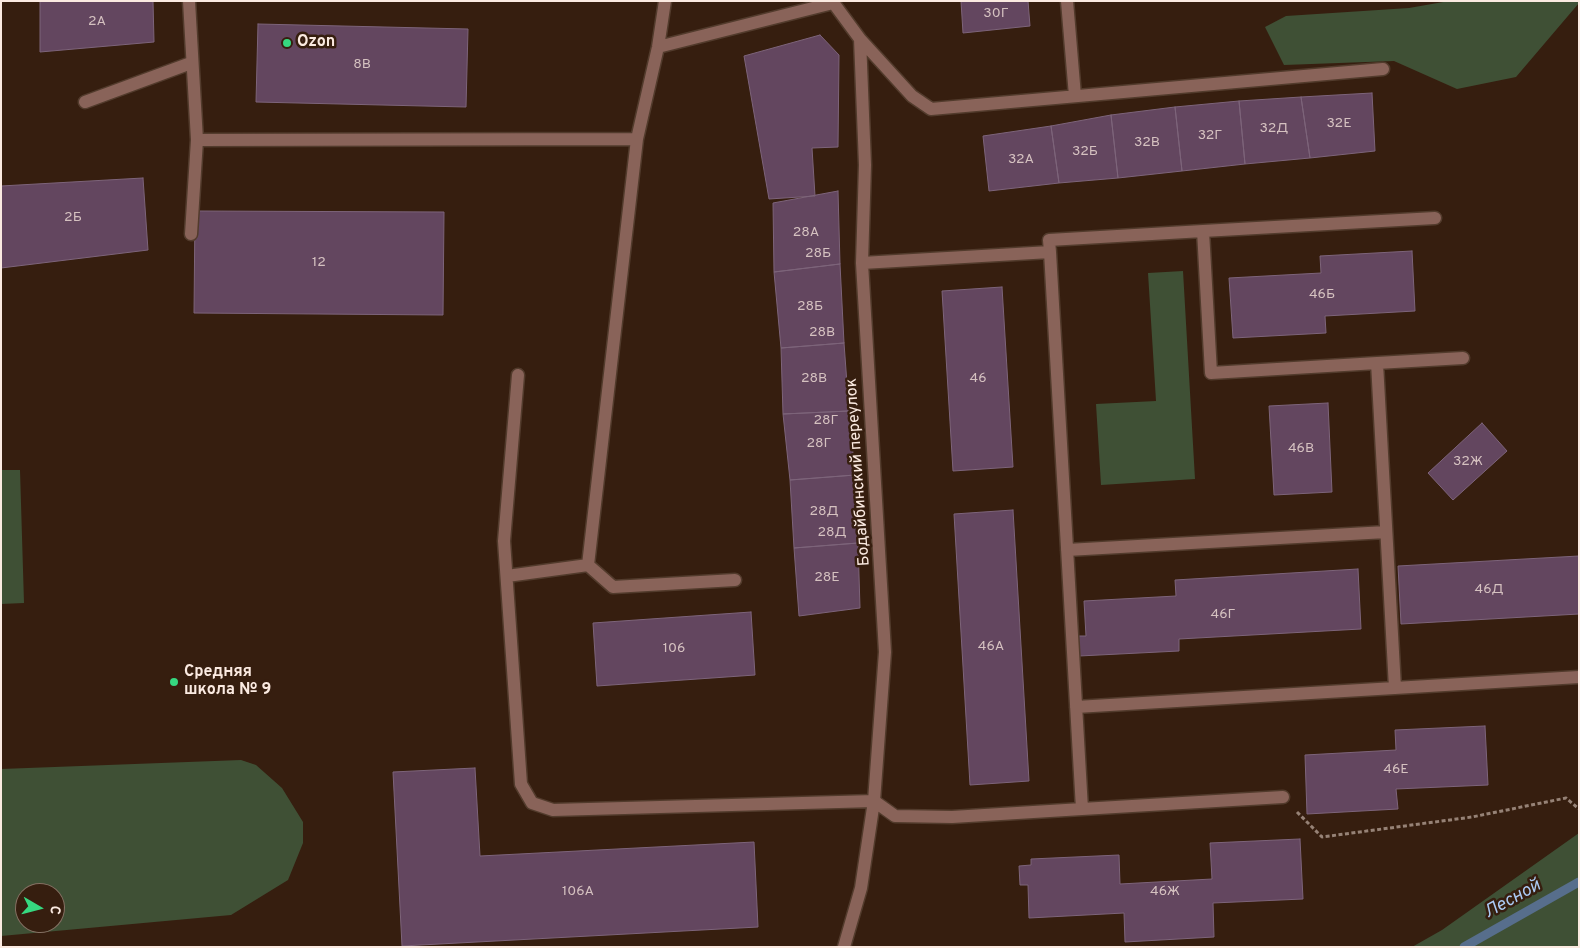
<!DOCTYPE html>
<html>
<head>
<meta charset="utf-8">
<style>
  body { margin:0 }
  #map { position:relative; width:1580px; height:948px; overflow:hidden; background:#361e0f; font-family:Overpass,sans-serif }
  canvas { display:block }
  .frame { position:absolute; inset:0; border:2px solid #fbeae1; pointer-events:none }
  .north { position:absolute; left:15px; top:883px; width:50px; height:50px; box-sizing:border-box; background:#361e0f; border:1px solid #857063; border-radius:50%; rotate:98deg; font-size:14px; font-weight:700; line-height:20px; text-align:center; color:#fbeae1 }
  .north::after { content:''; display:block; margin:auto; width:18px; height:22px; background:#36d880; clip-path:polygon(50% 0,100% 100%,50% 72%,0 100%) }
</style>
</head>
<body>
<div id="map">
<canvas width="1580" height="948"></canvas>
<div class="frame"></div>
<div class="north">С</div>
</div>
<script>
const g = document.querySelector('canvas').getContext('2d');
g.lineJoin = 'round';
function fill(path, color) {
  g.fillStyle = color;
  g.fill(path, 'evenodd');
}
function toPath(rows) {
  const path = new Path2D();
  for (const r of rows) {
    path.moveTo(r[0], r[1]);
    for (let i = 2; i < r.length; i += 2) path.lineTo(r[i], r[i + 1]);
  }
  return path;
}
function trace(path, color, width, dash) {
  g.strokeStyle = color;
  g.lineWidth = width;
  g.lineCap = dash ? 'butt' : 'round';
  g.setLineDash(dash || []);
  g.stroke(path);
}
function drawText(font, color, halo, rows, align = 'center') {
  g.font = font + ' Overpass,sans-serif';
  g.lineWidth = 5;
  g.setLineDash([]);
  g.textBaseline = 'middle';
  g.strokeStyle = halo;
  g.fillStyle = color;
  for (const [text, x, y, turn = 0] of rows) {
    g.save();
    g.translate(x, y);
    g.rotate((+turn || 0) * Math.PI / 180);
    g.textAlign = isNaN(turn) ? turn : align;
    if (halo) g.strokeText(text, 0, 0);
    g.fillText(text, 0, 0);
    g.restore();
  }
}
const green = toPath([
  [1449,1,1579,1,1579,3,1516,77,1457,89,1394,61,1284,65,1265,27,1286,16,1409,8],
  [1183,271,1195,479,1101,485,1096,404,1156,401,1148,273],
  [1,470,20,470,24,603,1,604],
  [241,760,256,765,282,788,303,822,303,843,288,880,231,915,1,936,1,769],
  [25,893,55,893,55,923,25,923],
  [1579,833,1579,947,1412,947,1442,930]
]);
const stream = toPath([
  [1464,947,1579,882]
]);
const building = toPath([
  [40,1,153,1,154,42,40,52,40,1],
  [961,1,1028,1,1030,26,963,33,961,1],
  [258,24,468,29,466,107,256,102,258,24],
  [820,35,839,55,838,147,812,148,815,196,769,199,744,56,820,35],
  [1372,93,1375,151,1310,158,1301,97,1372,93],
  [1301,97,1310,158,1245,164,1239,101,1301,97],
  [1239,101,1245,164,1182,171,1175,107,1239,101],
  [1175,107,1182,171,1118,178,1111,115,1175,107],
  [1111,115,1118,178,1059,183,1051,126,1111,115],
  [1051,126,1059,183,989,191,983,136,1051,126],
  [143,178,148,250,1,268,1,186,143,178],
  [838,191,840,264,774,272,773,203,838,191],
  [195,211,444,212,443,315,194,313,195,211],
  [1412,251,1415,311,1325,316,1326,333,1233,338,1229,278,1321,273,1320,256,1412,251],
  [840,264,844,343,781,348,774,272,840,264],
  [1002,287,1013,467,953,471,942,291,1002,287],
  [844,343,849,411,783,414,781,348,844,343],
  [1328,403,1332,492,1274,495,1269,406,1328,403],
  [849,411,855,475,790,480,783,414,849,411],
  [1482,423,1507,451,1453,500,1428,473,1482,423],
  [855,475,858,543,794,548,790,480,855,475],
  [1013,510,1029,781,970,785,954,514,1013,510],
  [858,543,860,608,799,616,794,548,858,543],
  [1579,556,1579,614,1401,624,1398,566,1579,556],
  [1358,569,1361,629,1179,639,1179,651,1079,656,1078,636,1086,636,1084,601,1176,596,1175,580,1358,569],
  [751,612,755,675,597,686,593,623,751,612],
  [1485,726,1488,785,1396,789,1398,809,1307,814,1305,755,1396,750,1395,730,1485,726],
  [475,768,480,856,754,842,758,927,402,946,393,772,475,768],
  [1300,839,1303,899,1213,903,1214,937,1125,942,1124,913,1029,918,1028,885,1020,885,1019,866,1031,865,1031,859,1119,855,1120,884,1212,879,1210,843,1300,839]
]);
const path = toPath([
  [1297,812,1322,837,1472,817,1566,798,1579,809]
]);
const minor = toPath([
  [189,1,197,140,191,234],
  [832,1,860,39,865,165,862,263,885,652,874,801,861,888,844,947],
  [1067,1,1075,96],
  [860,39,912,96,931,109,1383,69],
  [658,47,833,3],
  [85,102,191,63],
  [197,140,637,139],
  [1203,231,1435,218],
  [1050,252,1049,240,1203,231,1211,373,1377,363,1395,688],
  [1377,363,1463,358],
  [518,375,504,541,521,784,532,803,553,810,874,801,895,816,952,817,1082,809,1050,252,862,263],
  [1067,550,1386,532],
  [588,565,637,139,658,47,665,1],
  [507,576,588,565,613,587,735,580],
  [1076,707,1579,677],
  [1082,809,1283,797]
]);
const markers = [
  [287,43,5,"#36d880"],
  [174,682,5,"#36d880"]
];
const numberNames = [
  ["30Г",996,14],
  ["2А",97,22],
  ["8В",362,65],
  ["32Е",1339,124],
  ["32Д",1274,129],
  ["32Г",1210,136],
  ["32В",1147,143],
  ["32Б",1085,152],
  ["32А",1021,160],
  ["2Б",73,218],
  ["28А",806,233],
  ["28Б",818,254],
  ["12",319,263],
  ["46Б",1322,295],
  ["28Б",810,307],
  ["28В",822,333],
  ["28В",814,379],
  ["46",978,379],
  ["28Г",826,421],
  ["28Г",819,444],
  ["46В",1301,449],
  ["32Ж",1468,462],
  ["28Д",824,512],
  ["28Д",832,533],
  ["28Е",827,578],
  ["46Д",1489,590],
  ["46Г",1223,615],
  ["46А",991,647],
  ["106",674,649],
  ["46Е",1396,770],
  ["106А",578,892],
  ["46Ж",1165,892]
];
const poiNames = [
  ["Ozon",297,43],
  ["Средняя",184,673],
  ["школа № 9",184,691]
];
const streetNames = [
  ["Бодайбинский переулок",859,472,-94]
];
const waterNames = [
  ["Лесной",1513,900,-29]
];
fill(green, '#3f5035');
trace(stream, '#576e8c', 9);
fill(building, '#63465f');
trace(building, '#7d647a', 1);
trace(minor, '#523b2c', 15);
trace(path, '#968276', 3, [4, 2.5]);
trace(minor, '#896359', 12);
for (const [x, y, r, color] of markers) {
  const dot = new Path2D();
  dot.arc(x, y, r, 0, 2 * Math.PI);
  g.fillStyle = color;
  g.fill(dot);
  trace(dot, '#361e0f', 2);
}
drawText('14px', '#d5c1c0', null, numberNames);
drawText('bold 16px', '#fbeae1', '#361e0f', poiNames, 'left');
drawText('16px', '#fbeae1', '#361e0f', streetNames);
drawText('italic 18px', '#accbf5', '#361e0f', waterNames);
</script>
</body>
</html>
